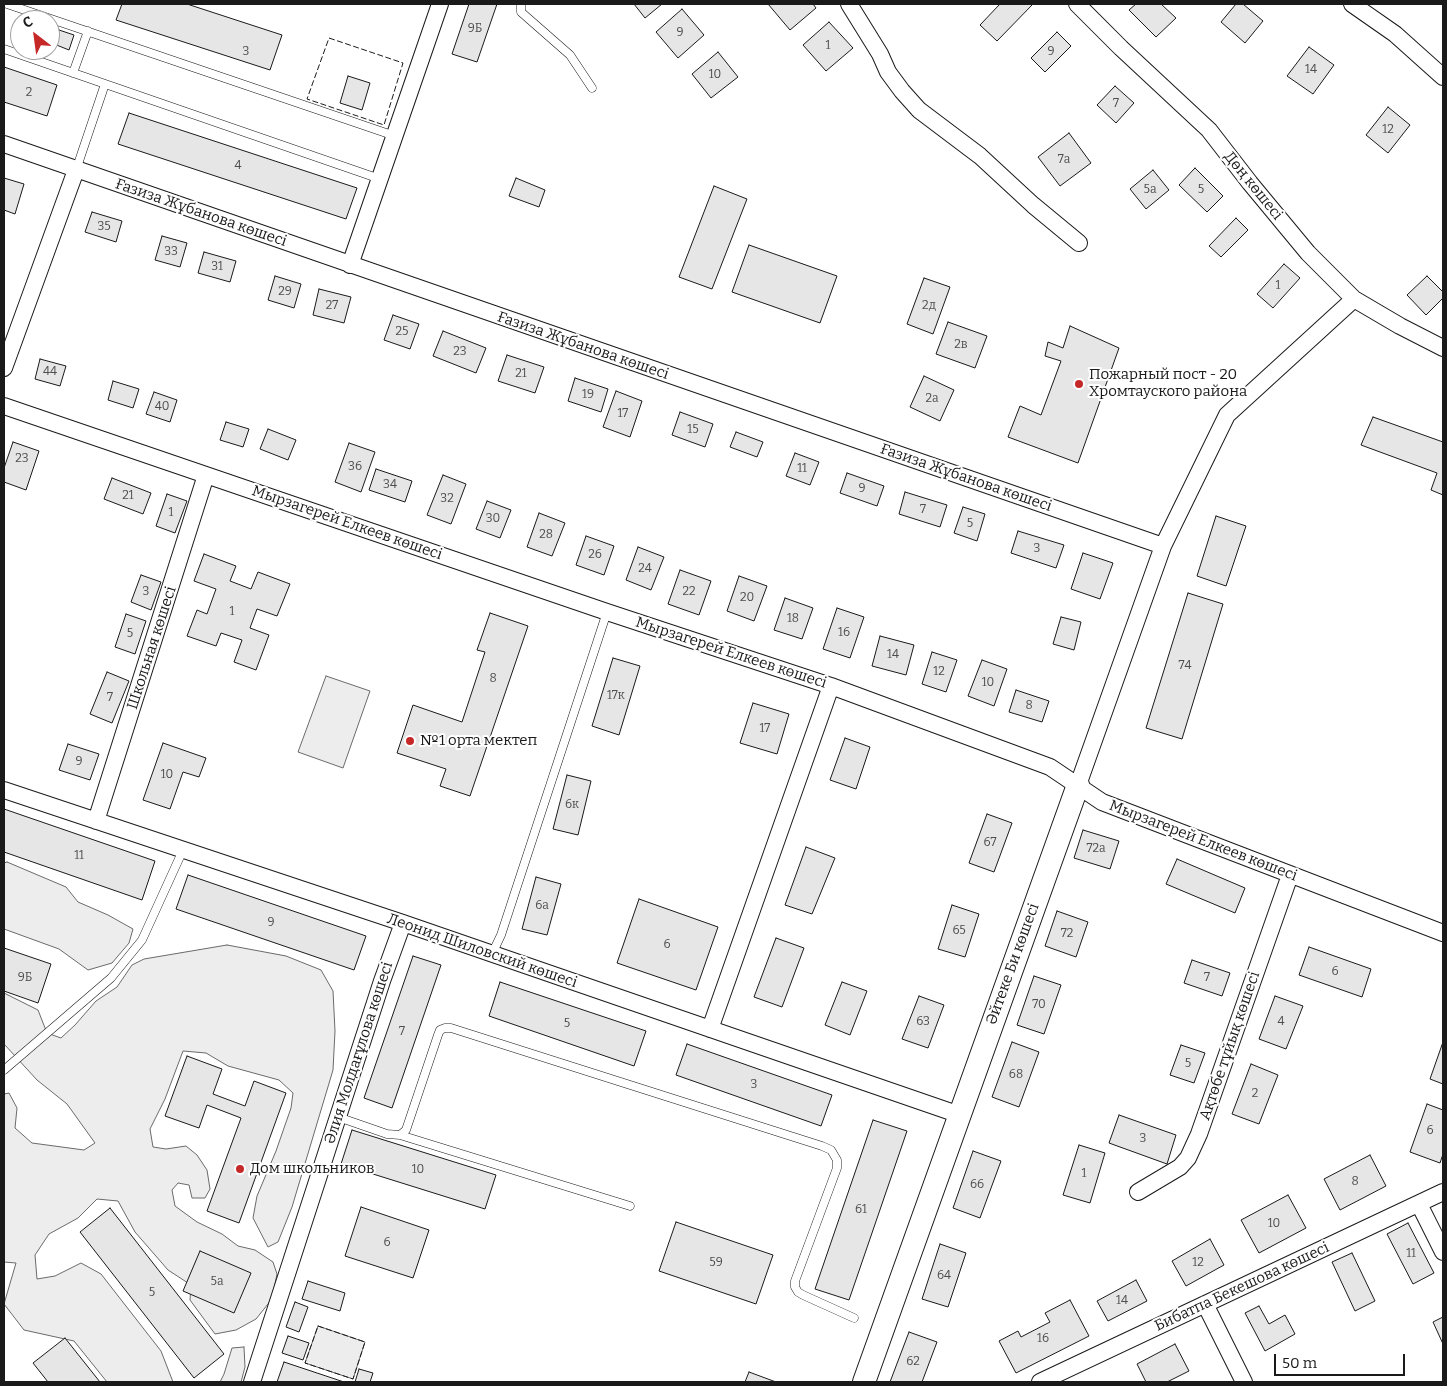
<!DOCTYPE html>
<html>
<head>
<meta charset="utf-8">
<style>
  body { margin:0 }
  #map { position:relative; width:1447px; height:1386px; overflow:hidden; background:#fff; font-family:Bitter,serif }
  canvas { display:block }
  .frame { position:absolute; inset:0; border:5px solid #1a1a1a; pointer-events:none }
  .north { position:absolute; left:10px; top:10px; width:50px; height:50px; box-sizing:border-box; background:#fff; border:1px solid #a3a3a3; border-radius:50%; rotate:330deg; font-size:14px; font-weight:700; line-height:20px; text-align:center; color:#1a1a1a }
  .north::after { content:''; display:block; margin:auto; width:18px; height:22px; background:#c62828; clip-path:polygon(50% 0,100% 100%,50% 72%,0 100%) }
  .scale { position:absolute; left:1274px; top:1354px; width:131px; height:22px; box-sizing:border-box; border:2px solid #1a1a1a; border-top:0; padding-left:6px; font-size:15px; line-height:18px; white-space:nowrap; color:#1a1a1a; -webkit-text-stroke:4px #fff; paint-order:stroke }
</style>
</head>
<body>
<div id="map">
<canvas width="1447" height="1386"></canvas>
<div class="frame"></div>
<div class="north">С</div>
<div class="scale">50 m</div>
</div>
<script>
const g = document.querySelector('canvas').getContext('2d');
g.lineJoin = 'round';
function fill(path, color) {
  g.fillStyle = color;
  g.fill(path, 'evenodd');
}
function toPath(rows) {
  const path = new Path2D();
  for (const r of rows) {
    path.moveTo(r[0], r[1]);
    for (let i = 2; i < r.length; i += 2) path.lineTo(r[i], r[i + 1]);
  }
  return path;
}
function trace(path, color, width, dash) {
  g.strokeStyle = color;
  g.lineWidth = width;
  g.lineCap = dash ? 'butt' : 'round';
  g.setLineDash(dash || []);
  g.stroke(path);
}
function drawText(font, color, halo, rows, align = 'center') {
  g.font = font + ' Bitter,serif';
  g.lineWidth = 4;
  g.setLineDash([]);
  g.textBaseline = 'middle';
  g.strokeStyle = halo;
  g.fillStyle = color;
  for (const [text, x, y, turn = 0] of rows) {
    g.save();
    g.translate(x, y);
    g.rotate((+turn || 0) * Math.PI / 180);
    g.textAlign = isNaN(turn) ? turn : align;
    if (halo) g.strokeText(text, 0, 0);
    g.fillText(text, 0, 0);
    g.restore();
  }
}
const built = toPath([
  [326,676,370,691,343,768,298,752,326,676],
  [7,862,66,887,78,902,108,915,133,929,129,943,112,963,88,970,59,949,4,929,4,863,7,862],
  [227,945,286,956,321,970,333,991,335,1031,333,1070,292,1207,278,1242,268,1247,253,1218,257,1196,276,1151,291,1108,293,1093,279,1080,228,1066,206,1053,183,1051,165,1099,150,1129,153,1147,166,1149,186,1146,197,1155,207,1170,210,1189,205,1198,192,1198,189,1185,178,1183,172,1190,175,1206,197,1222,222,1234,238,1246,255,1250,273,1262,277,1274,272,1299,256,1319,236,1330,215,1334,190,1300,191,1285,168,1270,135,1232,118,1201,97,1199,78,1218,49,1234,35,1255,37,1279,55,1276,81,1263,101,1274,161,1351,173,1382,107,1382,74,1341,24,1330,4,1304,16,1263,4,1262,4,1094,9,1093,17,1108,15,1128,32,1143,84,1150,95,1143,67,1104,37,1080,4,1044,4,993,38,1010,47,1033,61,1038,75,1025,96,1001,117,987,132,965,144,959,227,945],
  [318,1326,365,1342,353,1379,305,1363,318,1326],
  [244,1347,245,1367,241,1382,220,1382,224,1374,232,1348,244,1347]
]);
const building = toPath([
  [122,4,187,4,282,35,270,70,116,20,122,4],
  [469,4,497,4,477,62,452,54,469,4],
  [634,4,662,4,645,18,634,4],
  [768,4,813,4,816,8,790,30,768,4],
  [1000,4,1033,4,997,41,980,25,1000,4],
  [1136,4,1161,4,1176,18,1156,37,1129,10,1136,4],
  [1236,4,1243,4,1263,21,1245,43,1221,22,1236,4],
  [682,9,704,35,678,58,656,32,682,9],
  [829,22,853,48,826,71,803,45,829,22],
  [59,30,74,35,69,50,54,44,59,30],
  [1057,32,1071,46,1045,72,1031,58,1057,32],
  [1309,47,1334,65,1313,94,1287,76,1309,47],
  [718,52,738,77,711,98,692,74,718,52],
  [4,67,57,85,47,116,4,102,4,67],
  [348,76,370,83,362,110,340,103,348,76],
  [1115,86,1134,103,1116,123,1097,105,1115,86],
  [1388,107,1410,125,1388,153,1366,135,1388,107],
  [129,113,357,188,346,219,118,144,129,113],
  [1069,133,1091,163,1060,186,1038,157,1069,133],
  [1195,168,1223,196,1207,212,1179,185,1195,168],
  [1153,170,1169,190,1146,209,1130,189,1153,170],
  [4,178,24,184,15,214,4,210,4,178],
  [516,178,545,190,539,207,509,196,516,178],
  [714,186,747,199,712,289,679,277,714,186],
  [92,212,122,221,116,242,85,232,92,212],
  [1236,218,1248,230,1221,257,1209,246,1236,218],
  [162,236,187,243,180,267,155,260,162,236],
  [749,245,837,276,820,323,732,292,749,245],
  [204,252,236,261,230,282,198,273,204,252],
  [1284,264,1300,278,1273,308,1257,294,1284,264],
  [275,276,301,284,294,308,268,300,275,276],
  [1427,276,1443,292,1443,298,1426,315,1407,295,1427,276],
  [924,278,950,287,933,334,907,324,924,278],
  [319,289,351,297,344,323,313,315,319,289],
  [393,315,419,324,410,349,384,340,393,315],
  [948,322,987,336,975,368,936,354,948,322],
  [1070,326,1119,348,1078,463,1008,437,1020,406,1041,415,1061,361,1045,356,1048,342,1063,348,1070,326],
  [443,331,486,348,476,373,433,356,443,331],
  [507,355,544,367,535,393,498,381,507,355],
  [40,359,66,366,60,386,35,379,40,359],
  [924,376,954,390,940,421,910,407,924,376],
  [575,378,608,389,601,412,568,401,575,378],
  [113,381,139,389,133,408,108,400,113,381],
  [616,391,642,401,630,437,603,427,616,391],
  [154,392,177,400,170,422,146,414,154,392],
  [680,412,713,424,705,447,672,435,680,412],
  [1373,417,1443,442,1443,495,1431,490,1437,473,1361,445,1373,417],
  [226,422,249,429,243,447,220,440,226,422],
  [268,429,296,440,288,460,260,449,268,429],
  [736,432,763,442,757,457,730,447,736,432],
  [13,442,39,451,26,490,4,482,4,468,13,442],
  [349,443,375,452,361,492,335,482,349,443],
  [795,453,819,462,810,485,786,476,795,453],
  [376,469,412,481,405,502,369,490,376,469],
  [847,473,884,486,877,506,840,493,847,473],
  [443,475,466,484,451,524,427,515,443,475],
  [112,478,151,493,143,514,104,499,112,478],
  [905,492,947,505,940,527,899,514,905,492],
  [167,494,187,501,175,533,156,526,167,494],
  [487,501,511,510,500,538,476,529,487,501],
  [963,507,985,514,977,541,954,533,963,507],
  [539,513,565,523,552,556,527,547,539,513],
  [1216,516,1246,526,1226,586,1197,576,1216,516],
  [1018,531,1064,545,1056,568,1011,553,1018,531],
  [586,536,614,546,604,575,576,565,586,536],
  [638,547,664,557,651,590,626,580,638,547],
  [1083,553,1113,563,1100,599,1071,589,1083,553],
  [204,554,236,566,230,581,251,589,258,572,290,584,277,616,257,609,250,628,269,635,256,670,234,662,242,640,221,633,216,646,187,636,197,610,207,614,216,589,194,581,204,554],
  [680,570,711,581,699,615,668,604,680,570],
  [141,575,161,582,151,610,131,602,141,575],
  [739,576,767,586,754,621,727,611,739,576],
  [1188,593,1223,604,1182,739,1146,728,1188,593],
  [785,598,813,608,802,639,774,630,785,598],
  [837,608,864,617,850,658,823,649,837,608],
  [490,613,528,626,470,796,440,786,446,769,397,753,413,705,462,722,485,652,477,650,490,613],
  [126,614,146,621,135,654,115,647,126,614],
  [1061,617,1081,622,1074,650,1053,644,1061,617],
  [880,636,914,645,906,675,872,666,880,636],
  [932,652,957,660,946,692,922,684,932,652],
  [613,658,640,666,619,735,592,726,613,658],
  [982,660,1007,669,994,706,968,696,982,660],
  [107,672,129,681,112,723,90,714,107,672],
  [1016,690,1049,701,1042,722,1009,712,1016,690],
  [753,703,789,714,777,754,740,743,753,703],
  [845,738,870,747,856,789,830,780,845,738],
  [163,743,206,758,199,777,183,772,170,809,143,800,163,743],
  [68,744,99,754,90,780,59,770,68,744],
  [567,775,591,781,578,835,553,829,567,775],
  [4,809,155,861,142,900,4,852,4,809],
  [987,814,1012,823,994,872,969,863,987,814],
  [1083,830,1119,841,1110,869,1074,858,1083,830],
  [806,847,835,858,812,914,785,905,806,847],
  [1177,859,1245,888,1235,913,1166,884,1177,859],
  [188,875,366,936,354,970,176,909,188,875],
  [536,877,561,884,547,935,522,929,536,877],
  [639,899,718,927,696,990,617,963,639,899],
  [952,905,979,914,965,957,938,949,952,905],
  [1057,911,1088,922,1076,957,1045,946,1057,911],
  [776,938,804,948,782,1007,754,997,776,938],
  [1309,947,1371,969,1362,997,1299,975,1309,947],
  [4,948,51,964,38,1003,4,991,4,948],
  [413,956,441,965,392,1108,364,1098,413,956],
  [1192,960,1230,973,1222,996,1184,983,1192,960],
  [1034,976,1061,985,1044,1034,1017,1025,1034,976],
  [500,982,646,1031,634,1066,489,1016,500,982],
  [842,982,867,991,850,1035,825,1025,842,982],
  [919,996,944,1005,928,1048,902,1039,919,996],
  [1275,996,1303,1006,1286,1049,1259,1039,1275,996],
  [1012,1042,1039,1052,1019,1107,992,1097,1012,1042],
  [1443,1042,1443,1084,1430,1079,1443,1042],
  [687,1044,832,1095,821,1126,676,1075,687,1044],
  [1181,1045,1205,1053,1194,1083,1170,1075,1181,1045],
  [187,1056,222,1069,213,1094,245,1106,254,1081,286,1093,239,1223,207,1211,241,1118,207,1105,199,1128,165,1116,187,1056],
  [1251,1064,1278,1075,1259,1124,1232,1114,1251,1064],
  [1427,1104,1443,1110,1443,1154,1440,1163,1410,1152,1427,1104],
  [1119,1115,1176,1135,1167,1164,1109,1143,1119,1115],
  [873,1120,907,1131,849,1300,815,1289,873,1120],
  [352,1130,496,1175,485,1209,341,1164,352,1130],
  [1079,1145,1105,1153,1090,1203,1063,1195,1079,1145],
  [973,1151,1001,1161,980,1218,953,1208,973,1151],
  [1370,1155,1386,1186,1340,1210,1324,1179,1370,1155],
  [1288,1195,1306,1228,1259,1253,1241,1220,1288,1195],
  [361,1207,429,1230,413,1278,345,1256,361,1207],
  [110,1208,224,1354,194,1378,80,1232,110,1208],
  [676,1222,773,1255,756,1304,659,1271,676,1222],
  [1408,1223,1434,1273,1413,1284,1387,1234,1408,1223],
  [1210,1239,1224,1265,1186,1286,1172,1261,1210,1239],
  [940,1244,966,1253,948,1307,922,1299,940,1244],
  [200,1251,251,1273,234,1313,183,1291,200,1251],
  [1352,1253,1375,1301,1355,1311,1332,1262,1352,1253],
  [1136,1280,1147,1301,1108,1321,1097,1301,1136,1280],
  [308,1281,345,1293,340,1311,302,1299,308,1281],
  [1070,1300,1089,1336,1016,1373,999,1341,1018,1331,1021,1337,1050,1322,1045,1313,1070,1300],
  [295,1302,308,1307,299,1332,286,1327,295,1302],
  [1259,1306,1269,1324,1285,1315,1295,1334,1265,1351,1245,1313,1259,1306],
  [1443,1317,1443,1344,1433,1322,1443,1317],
  [909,1332,937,1342,922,1382,890,1382,909,1332],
  [288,1336,309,1343,303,1360,282,1353,288,1336],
  [65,1338,100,1382,48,1382,33,1363,65,1338],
  [1175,1344,1189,1371,1167,1382,1146,1382,1137,1364,1175,1344],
  [284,1362,344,1382,277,1382,284,1362],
  [359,1369,373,1373,370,1382,355,1382,359,1369],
  [749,1372,776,1382,745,1382,749,1372]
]);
const lane = toPath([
  [7,4,395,136],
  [521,4,521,12,570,55,592,88],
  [4,49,380,179],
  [73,73,88,31],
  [76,170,105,84],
  [492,954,501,935,607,612],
  [4,1070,111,978,142,940,183,850],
  [338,1117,387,1134,400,1135,406,1130,438,1035,440,1030,445,1028,451,1028,822,1146,831,1150,837,1160,837,1168,795,1281,795,1287,798,1292,803,1295,854,1318],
  [400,1135,630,1206]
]);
const street = toPath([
  [849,4,880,54,888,72,902,91,919,110,980,156,1033,205,1079,243],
  [1077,4,1121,48,1209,130,1250,183,1308,253,1354,299,1400,326,1443,348],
  [1352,4,1395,34,1443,77],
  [4,144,1163,546],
  [350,265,440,4],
  [4,368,76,170],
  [4,406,607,612,831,686,1050,767,1102,802,1443,933],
  [1078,785,1163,546,1227,415,1354,299],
  [4,790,403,923,960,1115],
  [96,821,206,475],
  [710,1029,831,686],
  [1138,1192,1180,1167,1188,1158,1199,1134,1290,875],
  [1419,1204,1443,1252],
  [1205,1304,1244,1382],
  [252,1382,382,981,403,923],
  [1040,1382,1443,1192]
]);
const secondary = toPath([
  [864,1382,1078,785]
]);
const fence = toPath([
  [329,38,403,63,384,125,307,99,329,38],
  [318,1326,365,1342,353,1379,305,1363,318,1326]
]);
const markers = [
  [1079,384,5,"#c62828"],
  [410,741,5,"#c62828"],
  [240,1169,5,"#c62828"]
];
const numberNames = [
  ["9Б",475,29],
  ["9",680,33],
  ["1",828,46],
  ["3",246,52],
  ["9",1051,52],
  ["14",1311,70],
  ["10",715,75],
  ["2",29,93],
  ["7",1116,104],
  ["12",1388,130],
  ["7а",1064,160],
  ["4",238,166],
  ["5а",1150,190],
  ["5",1201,190],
  ["35",104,227],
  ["33",171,252],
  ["31",217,267],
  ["1",1278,286],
  ["29",285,292],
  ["27",332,306],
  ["2д",929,306],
  ["25",402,332],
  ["2в",961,345],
  ["23",460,352],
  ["44",50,372],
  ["21",521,374],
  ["19",588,395],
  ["2а",932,399],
  ["40",162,407],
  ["17",623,414],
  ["15",693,430],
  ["23",22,459],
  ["36",355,467],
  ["11",802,469],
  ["34",390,485],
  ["9",862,489],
  ["21",128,496],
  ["32",447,499],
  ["7",923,510],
  ["1",171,513],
  ["30",493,519],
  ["5",970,524],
  ["28",546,535],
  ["3",1037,549],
  ["26",595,555],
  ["24",645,569],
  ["3",146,592],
  ["22",689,592],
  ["20",747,598],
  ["1",232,612],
  ["18",793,619],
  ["16",844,633],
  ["5",130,634],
  ["14",893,655],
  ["74",1185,666],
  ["12",939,672],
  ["8",493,679],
  ["10",988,683],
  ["17к",616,696],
  ["7",110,698],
  ["8",1029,706],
  ["17",765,729],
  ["9",79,762],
  ["10",167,775],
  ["6к",572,805],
  ["67",990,843],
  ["72а",1096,849],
  ["11",79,856],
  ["6а",542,906],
  ["9",271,923],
  ["65",959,931],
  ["72",1067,934],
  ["6",667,945],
  ["6",1335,972],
  ["9Б",25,978],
  ["7",1207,978],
  ["70",1039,1005],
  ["63",923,1022],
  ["4",1281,1022],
  ["5",567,1024],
  ["7",402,1032],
  ["5",1188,1064],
  ["68",1016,1075],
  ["3",754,1085],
  ["2",1255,1094],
  ["6",1430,1131],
  ["3",1143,1139],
  ["10",418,1170],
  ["1",1084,1174],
  ["8",1355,1182],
  ["66",977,1185],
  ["61",861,1210],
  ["10",1274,1224],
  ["6",387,1243],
  ["11",1411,1254],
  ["59",716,1263],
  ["12",1198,1263],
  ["64",944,1276],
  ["5а",217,1282],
  ["5",152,1293],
  ["14",1122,1301],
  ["16",1043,1339],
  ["62",913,1362]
];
const streetNames = [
  ["Дөң көшесі",1253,186,51],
  ["Ғазиза Жұбанова көшесі",201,213,19],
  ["Ғазиза Жұбанова көшесі",583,346,19],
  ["Ғазиза Жұбанова көшесі",966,478,19],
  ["Мырзагерей Елкеев көшесі",347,523,19],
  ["Школьная көшесі",152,648,-72],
  ["Мырзагерей Елкеев көшесі",731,653,18],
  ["Мырзагерей Елкеев көшесі",1203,841,21],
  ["Леонид Шиловский көшесі",482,951,19],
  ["Әйтеке Би көшесі",1013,964,-70],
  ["Ақтөбе тұйық көшесі",1230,1046,-71],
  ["Әлия Молдағұлова көшесі",359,1053,-72],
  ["Бибатпа Бекешова көшесі",1242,1287,-25]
];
const poiNames = [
  ["Пожарный пост - 20",1089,375],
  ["Хромтауского района",1089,392],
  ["№1 орта мектеп",420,741],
  ["Дом школьников",250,1169]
];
fill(built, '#ededed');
trace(built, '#6a6a6a', 1);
fill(building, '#e6e6e6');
trace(building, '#1a1a1a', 1);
trace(lane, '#1a1a1a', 9);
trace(street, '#1a1a1a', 18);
trace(secondary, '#1a1a1a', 24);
trace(lane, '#fff', 8);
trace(street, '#fff', 16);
trace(secondary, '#fff', 22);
trace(fence, '#1a1a1a', 1, [6, 2.5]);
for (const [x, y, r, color] of markers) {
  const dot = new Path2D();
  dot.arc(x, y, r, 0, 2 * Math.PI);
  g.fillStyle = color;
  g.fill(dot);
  trace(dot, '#fff', 2);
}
drawText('12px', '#4d4d4d', null, numberNames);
drawText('15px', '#1a1a1a', '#fff', streetNames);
drawText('15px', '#1a1a1a', '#fff', poiNames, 'left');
</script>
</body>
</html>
